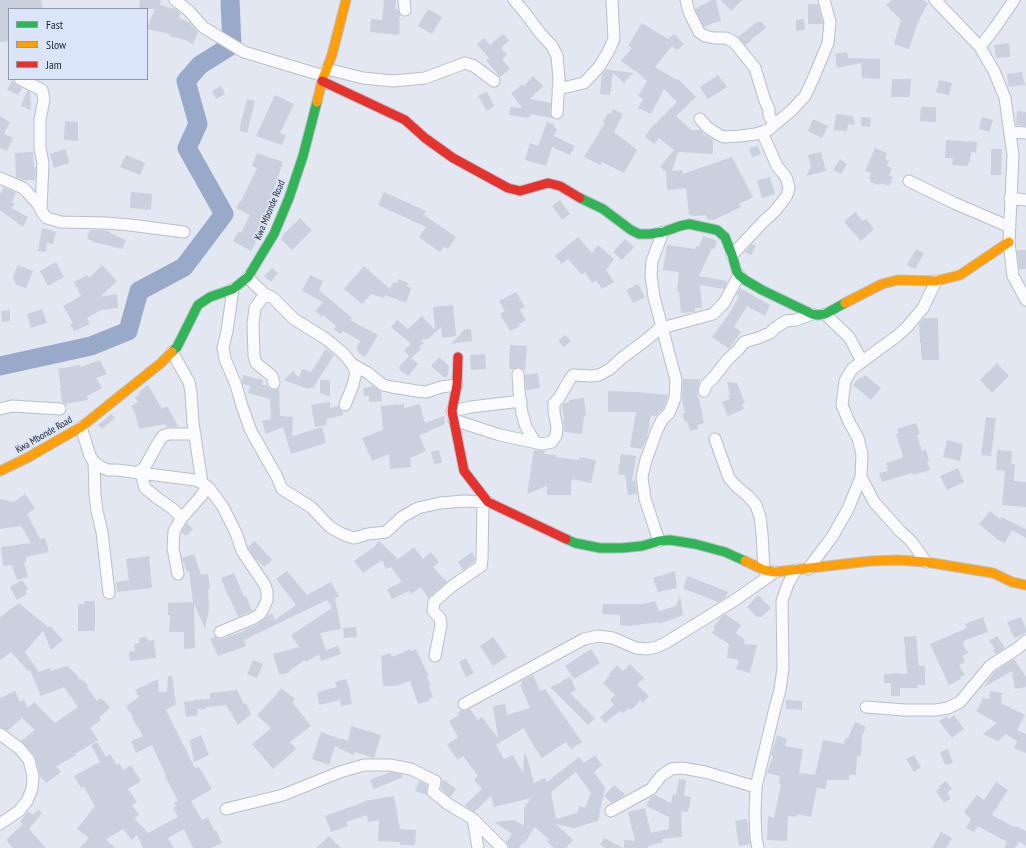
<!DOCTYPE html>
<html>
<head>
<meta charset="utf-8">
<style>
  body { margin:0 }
  #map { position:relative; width:1026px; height:848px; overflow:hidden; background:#e2e7f2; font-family:"PT Sans Narrow",sans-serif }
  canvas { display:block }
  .legend { position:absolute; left:8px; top:8px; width:140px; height:72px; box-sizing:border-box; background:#dbe5f9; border:1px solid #9098a9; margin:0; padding:5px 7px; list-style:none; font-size:12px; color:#1f2531 }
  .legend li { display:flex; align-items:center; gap:8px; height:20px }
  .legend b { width:20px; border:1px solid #9098a9 }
</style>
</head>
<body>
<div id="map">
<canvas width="1026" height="848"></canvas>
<ul class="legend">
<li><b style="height:5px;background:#30b455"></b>Fast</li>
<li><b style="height:5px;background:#ff9f0a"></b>Slow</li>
<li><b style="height:5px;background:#e5322d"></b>Jam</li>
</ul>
</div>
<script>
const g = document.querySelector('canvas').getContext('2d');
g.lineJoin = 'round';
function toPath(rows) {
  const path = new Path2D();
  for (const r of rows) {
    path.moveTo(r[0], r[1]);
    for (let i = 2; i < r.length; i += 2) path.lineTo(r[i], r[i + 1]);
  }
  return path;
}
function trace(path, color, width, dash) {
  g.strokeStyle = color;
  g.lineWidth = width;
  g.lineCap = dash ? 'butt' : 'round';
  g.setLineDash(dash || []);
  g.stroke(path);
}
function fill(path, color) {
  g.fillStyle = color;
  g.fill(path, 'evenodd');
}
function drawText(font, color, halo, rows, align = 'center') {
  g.font = font + ' "PT Sans Narrow",sans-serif';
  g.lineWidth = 3.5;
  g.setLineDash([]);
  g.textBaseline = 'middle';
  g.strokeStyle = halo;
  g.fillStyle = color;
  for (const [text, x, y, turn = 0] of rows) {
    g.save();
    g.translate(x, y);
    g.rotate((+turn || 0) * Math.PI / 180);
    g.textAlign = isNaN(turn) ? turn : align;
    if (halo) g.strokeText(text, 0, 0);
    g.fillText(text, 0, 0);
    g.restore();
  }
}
const river = toPath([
  [0,366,91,346,128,331,139,291,184,267,224,214,187,148,198,124,186,81,200,65,232,45,230,0]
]);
const building = toPath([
  [0,0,41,0,43,9,9,9,9,41,0,42],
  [140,0,161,0,160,5,175,9,180,13,179,18,190,23,198,32,193,44,185,40,169,36,170,34,147,29,147,27,155,9,139,9],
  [384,0,396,0,395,9,398,10,400,15,399,22,400,22,399,35,370,32,371,19,382,20],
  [712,0,716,0,721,21,713,23,704,27,695,9],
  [721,0,742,0,731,11],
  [892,0,922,0,928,3,917,24,909,49,894,44,901,20,886,5],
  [808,4,818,4,823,24,808,24],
  [428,9,442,17,432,34,418,26],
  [804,19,805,30,796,31,796,20],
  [757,22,762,22,766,28,750,40,751,41,745,45,738,37],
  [642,23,668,39,674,34,684,44,677,50,672,46,655,67,677,80,678,79,696,97,676,116,691,130,701,130,703,132,703,135,706,135,713,140,713,154,678,152,672,171,682,170,683,174,732,157,753,197,739,204,741,207,714,220,707,219,706,215,695,216,689,215,686,188,667,190,666,172,660,167,674,150,659,138,654,144,645,137,650,129,677,102,664,89,651,114,638,108,643,99,638,96,647,81,635,70,635,71,621,61,632,48,628,46],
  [503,34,509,41,501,48,507,55,502,59,510,69,500,77,486,60,489,58,477,44,484,38,490,45],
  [1009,43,1010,57,996,58,994,45],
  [847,52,848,58,880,59,880,79,862,78,861,63,837,68,835,54],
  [606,69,610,70,633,73,624,83,613,73,610,95,600,94,602,74],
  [1022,72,1025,85,1009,87,1007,74],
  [718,75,727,87,708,99,700,87],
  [533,76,543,86,530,99,551,103,550,113,553,118,530,114,529,118,509,115,510,107,522,108,511,93,523,84,524,86],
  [892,79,911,79,910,97,891,97],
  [12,80,17,85,22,88,18,95,7,90],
  [939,80,952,83,949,95,936,92],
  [221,86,225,94,216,99,212,91],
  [27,91,30,92,31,110,21,106],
  [487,92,494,106,487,111,478,96],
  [275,95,294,104,280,133,286,135,282,145,256,136],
  [247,99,255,101,247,133,240,131,241,119,242,119],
  [921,107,936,107,936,122,920,121],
  [613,109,623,114,614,132,637,150,624,173,602,162,600,165,584,157,605,123,603,122,608,113,611,114],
  [1017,111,1026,112,1026,126,1016,125],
  [836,114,853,116,855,125,848,124,847,131,834,130],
  [0,116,10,122,4,134,13,138,7,151,0,148],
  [861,117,871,118,870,127,861,126],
  [982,117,993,120,989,132,979,129],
  [813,119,828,126,822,138,808,131],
  [65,121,78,122,78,141,64,140],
  [547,122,555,125,554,128,557,129,554,136,575,146,570,155,552,147,546,166,525,160,530,143,538,146],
  [946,140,977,142,976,153,971,152,970,162,968,162,968,166,952,165,953,158,945,158],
  [758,146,761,154,752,157,749,148],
  [875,148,887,153,885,159,889,160,887,166,892,168,889,176,893,177,889,186,881,183,880,185,870,182,871,179,869,178,871,173,865,171],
  [65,149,69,160,69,163,54,168,50,154],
  [991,149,1002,149,1001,175,991,175],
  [33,152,34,167,36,167,35,180,23,180,16,177,15,153],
  [821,152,826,171,806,176,811,167,808,155],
  [257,153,283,162,272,195,277,197,255,241,256,242,251,251,233,241,238,232,241,233,250,215,236,208,240,201,241,201,257,168,252,166],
  [126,155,145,163,140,175,120,167],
  [840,159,847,164,841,174,833,170],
  [770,177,775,194,762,198,757,180],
  [4,187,16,193,12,202,15,204,11,208,28,217,23,227,0,210,0,194],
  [131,192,152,194,151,210,130,208],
  [384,192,426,211,424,215,456,237,448,249,444,247,440,252,419,237,426,227,378,205],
  [560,200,570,214,562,220,552,206],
  [855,212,863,221,866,219,874,229,861,241,844,222],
  [300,218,312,230,292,250,281,239,283,235],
  [42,228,56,232,53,244,47,243,46,252,38,251],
  [90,230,103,230,110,232,110,233,126,240,122,249,93,242,93,241,87,239],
  [703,236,715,240,717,242,714,249,712,248,699,276,727,281,726,285,724,289,700,285,702,308,695,308,695,312,692,312,681,313,679,292,677,292,679,272,663,270,667,245,695,249,697,245,699,247],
  [578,237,592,253,598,245,614,259,606,270,614,282,602,289,596,280,592,283,585,272,582,275,568,259,562,264,555,256],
  [625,239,634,247,622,260,613,252],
  [752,244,756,246,751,255,745,252],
  [916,249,924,253,915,269,907,265],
  [1017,250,1026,250,1026,269,1019,269],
  [56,262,64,277,48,286,40,271],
  [18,265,33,271,26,288,16,285,13,276],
  [102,265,117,281,100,297,117,294,118,308,101,310,87,318,90,324,74,331,70,324,73,323,63,306,81,296,74,282,87,275,89,278],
  [364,266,390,289,393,282,397,283,398,279,408,283,407,286,411,288,406,303,385,295,384,298,371,294,362,304,344,289],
  [272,268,278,273,271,282,264,276],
  [310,275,323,281,319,290,352,318,350,320,378,335,365,357,358,352,359,351,356,349,360,341,343,331,340,334,334,329,336,326,323,315,322,317,315,311,323,302,302,291],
  [638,284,645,297,633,303,626,290],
  [740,288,770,305,765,316,747,306,734,327,741,332,729,349,712,337,729,314,739,296,736,295],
  [516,292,525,307,520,310,526,320,519,324,520,326,510,331,500,314,505,311,499,301],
  [453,305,456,336,442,338,441,327,428,339,420,340,424,343,419,347,421,349,411,358,418,364,408,376,398,368,409,356,404,350,411,344,391,327,397,320,408,329,422,316,435,330,433,307],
  [42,309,47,323,31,328,27,314],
  [10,310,10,321,2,322,1,311],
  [924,318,938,318,939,360,922,360,922,356,921,356,921,343,920,343,919,324],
  [465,329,471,329,472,341,451,344],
  [565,335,571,341,564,347,558,341],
  [510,345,527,346,525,370,518,367,513,369,509,369],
  [326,349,334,355,313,388,308,388,308,389,284,380,293,371,299,378,302,369,311,372],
  [485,354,486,369,471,370,470,355],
  [439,357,449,366,448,375,445,378,431,366],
  [100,360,107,374,96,378,102,388,87,396,88,400,64,404,62,402,60,388,61,388,58,369,80,365,81,367],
  [997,363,1009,376,992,393,980,380],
  [538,373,540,388,526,390,525,375],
  [243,375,263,380,262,385,267,385,269,388,272,390,276,390,279,388,280,416,293,417,292,436,322,427,326,443,291,454,283,427,266,434,262,421,271,419,270,399,248,393,250,386,243,384,242,381],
  [865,375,881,388,871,400,853,385,860,377,862,378],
  [683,379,700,379,697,392,703,416,702,416,704,423,697,425,698,429,690,431,687,421,685,422,682,414,685,413,682,400],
  [320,380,330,380,330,397,320,393],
  [727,382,737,383,745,403,742,404,744,409,728,416,722,402,730,399,728,395,730,395],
  [148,385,162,409,167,406,178,426,176,427,167,427,165,424,139,429,135,413,131,406,138,402,135,397,140,394,139,392],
  [374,386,381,392,382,401,369,402,369,396,364,396,363,388],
  [608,391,638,392,668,395,663,409,656,416,651,415,647,437,642,449,630,447,636,412,608,412],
  [584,398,586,416,584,416,582,434,564,432,564,426,563,420,564,420,562,405,564,403,569,402,569,400],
  [330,402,330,408,338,406,340,410,343,412,343,415,326,419,327,425,315,427,311,405],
  [404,404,404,408,420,404,424,421,425,421,426,423,444,416,445,424,428,431,429,432,419,435,426,451,410,458,411,467,390,469,389,454,372,461,362,438,383,430,381,406],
  [111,414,115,418,102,429,98,425],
  [986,417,996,418,991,456,981,455],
  [916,423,920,434,917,435,922,451,926,449,929,461,927,461,930,470,913,475,912,473,882,482,879,473,888,471,886,463,903,458,902,456,903,456,896,434,899,433,897,429],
  [947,440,963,444,960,461,943,457],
  [439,450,442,463,434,464,431,452],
  [534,450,545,451,544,454,556,455,556,457,579,460,579,457,596,460,591,483,572,479,572,482,571,481,571,495,547,495,547,486,527,494],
  [997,450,1012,451,1011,464,1015,464,1014,481,1026,482,1026,507,1002,505,1005,471,996,470],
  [621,454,636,456,632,481,635,480,637,494,628,495,625,475,618,474],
  [958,468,964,482,947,490,940,476],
  [25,494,35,508,27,514,40,539,45,538,49,552,26,557,26,562,24,563,28,577,17,580,12,565,3,566,1,547,31,543,21,526,0,529,0,499,14,502],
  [990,511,1001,520,1001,517,1026,529,1026,538,1012,530,1005,543,996,539,996,538,979,524],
  [187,523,193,529,186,536,181,532],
  [255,541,272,560,264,567,254,557,248,547],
  [379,541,396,557,397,560,414,547,423,559,431,552,439,562,433,567,447,582,428,598,421,587,411,594,409,591,392,599,387,589,402,582,391,567,386,569,382,560,363,573,354,561,374,547],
  [472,552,475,558,474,562,463,570,458,562],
  [194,554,201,575,208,574,210,589,208,589,209,609,205,629,194,603,195,648,184,649,184,632,169,632,170,615,168,615,168,603,193,602,189,571,187,572,182,558],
  [149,556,152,588,117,592,116,582,129,580,126,559],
  [287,571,307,595,331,582,339,596,335,598,341,629,320,633,326,650,338,646,341,654,321,661,319,654,306,662,305,660,289,671,290,672,283,674,279,674,273,654,299,647,291,635,332,608,327,600,277,624,277,623,277,624,244,640,246,646,218,656,210,639,215,637,219,639,222,639,244,631,244,630,258,624,264,620,267,616,272,613,275,620,296,605,276,579],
  [675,571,677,588,658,592,653,578],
  [234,573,244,597,246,596,252,611,238,617,229,596,228,596,221,578],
  [688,576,728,592,725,598,718,602,684,589,684,585],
  [22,580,28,589,25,591,27,594,17,600,10,587],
  [758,595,771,608,761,617,757,617,747,607],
  [680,596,683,615,659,624,659,622,630,626,620,625,620,615,602,614,603,604,642,604,655,601,659,611,676,606],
  [85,601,95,601,95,631,78,631,78,604,85,604],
  [19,603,48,627,50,626,63,640,51,650,43,631,25,652,39,672,50,668,51,671,67,666,77,675,79,680,80,678,88,685,87,687,97,701,101,698,110,707,99,718,101,720,90,728,98,740,75,754,76,755,56,766,61,772,46,783,40,776,35,756,21,741,35,730,22,718,7,731,0,727,0,698,15,691,20,702,24,700,28,708,34,702,55,723,78,707,64,687,41,696,30,670,28,671,11,652,0,660,0,617],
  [725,614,741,625,736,633,745,640,744,644,757,645,750,673,736,669,739,660,727,658,729,644,712,633,715,629,713,628,721,617],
  [983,617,988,632,963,641,964,643,963,644,968,653,962,656,965,662,959,665,965,675,960,677,961,679,949,685,930,644,967,628,965,624],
  [1021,617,1026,629,1026,633,1014,638,1007,622],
  [356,627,357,637,344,638,343,628],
  [916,636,919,666,925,666,925,685,917,685,918,688,900,688,900,696,891,696,891,683,884,683,884,674,892,674,892,673,907,674,904,637],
  [997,636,1005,648,996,654,993,651,995,649,989,641],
  [147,637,148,641,154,640,156,658,130,661,129,652,135,651,134,644,139,643,139,638],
  [493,637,507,657,493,666,480,646],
  [410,649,411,651,416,649,428,675,427,676,431,686,429,686,433,697,428,699,429,701,418,704,410,681,395,686,383,686,381,656,390,653,392,657],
  [591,649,600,663,574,679,565,666],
  [466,658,474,673,466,677,459,662],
  [1014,659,1026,677,1026,687,1015,689,1012,671,984,687,995,671],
  [253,660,263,664,257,678,247,674],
  [630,664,644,678,637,685,649,696,643,703,641,700,631,710,629,708,623,713,620,711,605,723,600,717,614,705,610,700,615,695,603,683,610,675,609,674,617,665,623,671],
  [533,675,540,691,545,689,582,742,571,749,566,742,542,758,530,740,524,728,496,745,504,759,513,755,523,773,524,755,526,754,534,783,545,778,547,782,579,757,584,763,595,755,602,765,594,772,605,788,598,821,574,828,556,824,573,840,566,848,554,848,547,842,549,840,535,827,524,844,523,842,519,848,509,848,509,846,506,842,512,834,494,822,515,820,524,826,524,808,531,798,494,807,491,796,474,812,468,808,465,805,482,789,474,780,478,776,463,756,458,760,447,745,458,737,449,721,459,715,457,713,462,710,464,711,470,709,478,720,482,717,498,738,493,706,505,704,507,715,530,708,520,684,522,684,521,681],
  [576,772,591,793,585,808,580,806,577,813,556,819,551,792],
  [168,676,172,676,176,704,166,710,195,768,199,767,212,789,191,801,202,820,208,817,214,831,216,830,222,843,211,848,193,848,184,829,168,838,174,848,143,848,137,835,132,840,123,829,106,839,115,848,80,848,89,838,77,829,95,806,84,787,81,788,74,776,100,762,91,745,97,742,106,757,110,754,117,765,119,763,123,770,131,765,141,781,128,789,137,802,132,805,139,815,134,818,148,833,178,817,173,808,176,806,174,803,178,801,165,776,166,776,152,745,136,753,131,741,143,736,132,718,133,717,126,706,139,697,135,690,158,679,159,692,167,692],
  [570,677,576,690,570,693,595,718,588,725,550,687,562,682,562,681],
  [346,679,351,694,350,694,352,704,341,706,340,700,319,705,317,692,337,687,335,682],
  [281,688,295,699,292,702,311,726,290,742,296,749,273,769,252,744,271,728,257,715,276,695],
  [237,690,244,704,246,703,251,714,238,725,226,705,206,707,206,709,197,709,198,715,186,717,184,702,194,701,193,700,210,699,210,693],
  [990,691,1002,693,1001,703,1025,715,1017,730,1026,734,1026,753,1014,748,1017,741,1006,734,998,741,983,734,997,723,976,711,982,701,982,698,989,699],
  [786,700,802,701,802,710,786,709],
  [954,715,964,729,952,738,939,721,947,716,949,719],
  [855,722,866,727,862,736,861,756,857,756,856,775,849,775,849,780,827,780,826,789,817,788,811,817,797,814,796,817,788,816,787,841,767,840,768,816,774,818,781,784,779,783,780,776,767,773,773,756,771,755,773,748,777,735,787,739,785,746,803,749,799,773,815,775,823,740,844,744,845,738,848,738],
  [351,726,381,735,374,758,355,752,353,755,335,746,329,765,312,759,321,732,341,739,341,738,348,741],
  [201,735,209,755,194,762,190,740],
  [948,749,953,763,945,765,940,752],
  [914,755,921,767,914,772,906,759],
  [390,772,401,774,403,777,374,789,370,780],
  [679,779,686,780,684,796,691,797,688,812,681,811,682,837,662,839,663,842,648,846,648,848,624,848,624,840,635,841,628,812,645,808,651,833,669,829,669,817,646,806,651,797,655,795,671,803,673,794,676,795],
  [444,780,456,789,450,797,441,789,442,782],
  [419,781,427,785,426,791,427,795,415,791],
  [946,781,952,789,947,793,951,798,944,803,936,791,940,788,939,786],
  [996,782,1008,790,992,815,1014,827,1015,826,1026,831,1026,846,1019,841,1015,848,1004,848,1007,842,978,826,974,832,966,828,971,819,964,812,973,800,977,795,984,800],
  [614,785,625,794,622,797,612,803,604,796],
  [394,796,400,829,416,830,415,845,400,845,400,842,378,841,379,820,368,822,367,815,346,822,348,826,331,832,325,816,364,802,364,801],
  [38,810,42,813,29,829,46,848,13,848,6,840,23,824,20,822,28,811,33,815],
  [747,819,750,844,739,846,735,821],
  [941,832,952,838,946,848,932,848],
  [329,836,341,848,316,848],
  [604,838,623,848,606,848,600,845]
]);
const street = toPath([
  [175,0,189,11,203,27,244,52,324,76],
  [404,0,405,10],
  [514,0,526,14,540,33,552,46,557,56,559,79,557,113],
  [686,0,689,12,699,32,705,36,714,38,726,38,734,42,755,68,765,101,769,109,769,115,774,125],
  [935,0,980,47,994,71,1005,98,1013,155,1009,242,1013,276,1026,300],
  [980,47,994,29,1014,0],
  [327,69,363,78,393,81,425,78,465,63,474,66,494,81],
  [20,79,42,90,44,99,40,120,40,148,43,163,41,210],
  [558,89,584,83,599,67,608,52,614,39,612,0],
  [700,119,707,127,719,135,724,137,740,136,756,134,768,130,791,111,805,96,813,79,828,43,830,22,824,0],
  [1010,132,1026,133],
  [0,178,23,188,27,192,38,204,44,215,47,218,61,222,106,223,130,225,184,232],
  [909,181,954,203,1010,227],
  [1010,198,1026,200],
  [732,255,763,222,775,211,786,197,788,192,789,187,786,177,777,166,762,132],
  [248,277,255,285,265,294,273,298,294,319,326,339,343,353,352,364,356,372,353,385,345,405],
  [233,289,227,331,223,348,225,359,236,385,242,406,251,431,277,477,282,489,311,507,330,527,342,534,354,538,368,534,386,532,402,517,418,508,440,503,464,501,488,502],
  [265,294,255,308,253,324,254,356,256,363,272,376,274,383],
  [825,314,849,337,862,361],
  [662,328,713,314,724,303,739,275],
  [172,352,189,382,191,392,193,423,202,483],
  [352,364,368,373,383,385,392,387,417,391,426,392,441,387,457,385],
  [518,374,519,391,522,413,526,427,535,442],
  [704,391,706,385,714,377,728,359,738,350,744,342,758,338,770,333,775,328,786,321,796,320,812,314],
  [0,409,12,406,60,409],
  [452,411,471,407,521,401],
  [454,420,500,435,542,444,552,442,556,436,557,427,554,412,554,403,559,398,570,379,573,375,591,376,599,375,610,369,622,358,646,340,662,326],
  [81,427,90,456,94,462,101,467,108,470,117,470,195,480,202,483,209,488,223,507,236,533,242,551,265,585,267,592,267,600,264,607,260,614,254,618,220,632],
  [715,439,729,478,736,486,748,496,756,505,760,517,762,533,764,570],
  [94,462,95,495,97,511,102,532,109,593],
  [137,473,144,468,147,463,158,443,163,436,169,434,195,434],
  [141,473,143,481,145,488,157,498,173,509,182,518],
  [861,477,874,502,900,531,911,541,926,562],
  [659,541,645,499,642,477,646,460,657,430,662,420,669,413,675,398,676,380,654,297,651,275,652,261,663,232],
  [808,569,832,537,848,509,861,477,862,454,858,438,849,422,842,405,845,381,852,369,897,336,907,327,923,308,936,281],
  [178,574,173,548,174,531,181,519,202,495,207,486],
  [435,656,441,625,440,618,433,611,434,602,451,587,481,566,482,559,483,501],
  [464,704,479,696,584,639,598,636,613,638,636,648,647,649,657,647,667,642,735,600,775,572],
  [866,707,904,710,936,710,948,708,960,702,990,666,1018,648,1026,641],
  [0,734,19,748,29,760,33,776,32,789,27,801,19,811,0,824],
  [226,809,283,795,340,772,364,765,390,765,411,769,435,781,433,792,448,804,473,819,502,848],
  [611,811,651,789,661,776,671,769,682,768,705,772,756,787],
  [473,819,478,848],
  [758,848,756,838,755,814,756,787,775,708,780,690,783,668,782,601,788,584,796,570]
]);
const fast = toPath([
  [580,198,603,209,631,230,639,234,650,234,663,232,680,226,689,224,717,230,725,237,732,255,737,272,739,275,745,280,762,290,812,314,818,315,825,314,845,303],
  [172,352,177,347,198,305,210,297,233,289,248,277,274,234,289,198,303,156,317,102],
  [566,539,575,543,600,548,622,548,642,546,659,541,670,540,695,544,725,552,745,561]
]);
const slow = toPath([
  [317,102,322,81,332,55,346,0],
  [845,303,882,284,898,280,936,281,960,275,1009,242],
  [0,471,27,458,81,427,161,363,172,352],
  [745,561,764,570,775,572,871,561,898,560,926,562,993,573,1012,582,1026,585]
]);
const jam = toPath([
  [322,81,405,120,425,138,453,158,508,188,520,191,548,183,560,186,580,198],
  [458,357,457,385,452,411,464,471,488,502,566,539]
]);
const streetNames = [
  ["Kwa Mbonde Road",270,210,-67],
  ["Kwa Mbonde Road",44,435,-30]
];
trace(river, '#99a9c9', 19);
fill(building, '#cad0dd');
trace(street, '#b9bec9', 13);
trace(fast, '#b9bec9', 11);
trace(slow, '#b9bec9', 11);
trace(jam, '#b9bec9', 11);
trace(street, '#fbfbfd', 11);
trace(fast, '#30b455', 9);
trace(slow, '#ff9f0a', 9);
trace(jam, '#e5322d', 9);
drawText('10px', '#1f2531', '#dbe5f9', streetNames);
</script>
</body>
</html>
